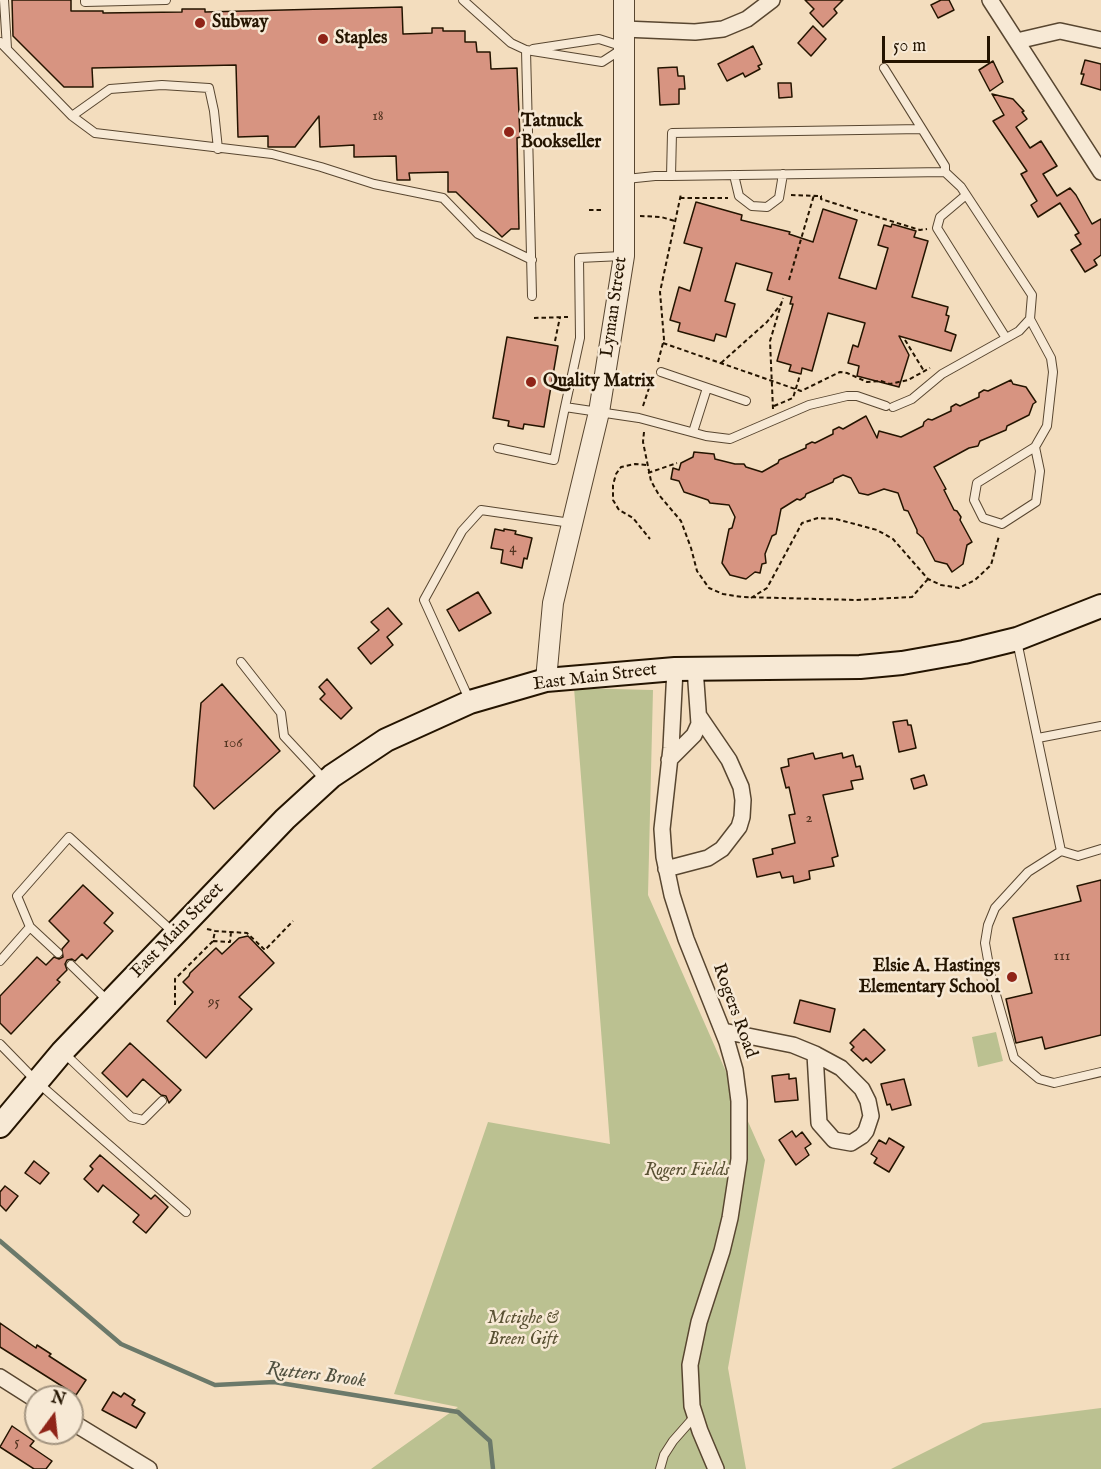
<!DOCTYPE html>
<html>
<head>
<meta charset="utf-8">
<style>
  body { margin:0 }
  #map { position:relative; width:1101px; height:1469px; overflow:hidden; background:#f3ddbe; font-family:"IM FELL English",serif }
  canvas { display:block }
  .north { position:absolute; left:24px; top:1385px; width:60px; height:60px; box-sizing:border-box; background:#f7e9d5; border:2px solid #a39480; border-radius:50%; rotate:15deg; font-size:16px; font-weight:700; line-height:24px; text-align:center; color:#241400 }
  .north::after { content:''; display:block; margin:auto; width:21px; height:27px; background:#8f2418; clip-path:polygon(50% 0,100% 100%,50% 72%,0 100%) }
  .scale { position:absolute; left:882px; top:36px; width:108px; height:27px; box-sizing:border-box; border:3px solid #241400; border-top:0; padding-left:8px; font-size:18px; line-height:21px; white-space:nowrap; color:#241400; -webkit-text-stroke:4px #f7e9d5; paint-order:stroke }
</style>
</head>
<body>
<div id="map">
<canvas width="1101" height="1469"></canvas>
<div class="north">N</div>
<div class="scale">50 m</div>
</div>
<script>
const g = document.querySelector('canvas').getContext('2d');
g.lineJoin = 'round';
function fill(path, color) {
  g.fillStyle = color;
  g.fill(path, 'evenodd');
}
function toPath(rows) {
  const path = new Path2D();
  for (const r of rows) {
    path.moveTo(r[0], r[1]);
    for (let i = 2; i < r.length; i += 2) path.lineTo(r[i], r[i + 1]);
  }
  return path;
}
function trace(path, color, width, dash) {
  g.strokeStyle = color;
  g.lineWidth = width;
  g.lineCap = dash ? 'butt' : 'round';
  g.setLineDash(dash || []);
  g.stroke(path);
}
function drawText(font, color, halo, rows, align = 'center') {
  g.font = font + ' "IM FELL English",serif';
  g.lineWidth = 5;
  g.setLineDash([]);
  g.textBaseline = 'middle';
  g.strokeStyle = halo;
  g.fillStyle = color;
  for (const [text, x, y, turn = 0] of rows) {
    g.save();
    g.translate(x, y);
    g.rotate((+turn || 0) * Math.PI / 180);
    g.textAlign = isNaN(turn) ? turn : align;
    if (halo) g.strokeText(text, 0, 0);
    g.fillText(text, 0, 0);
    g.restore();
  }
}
const green = toPath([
  [574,688,653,690,648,895,765,1160,728,1368,746,1469,371,1469,458,1407,394,1394,488,1122,610,1144],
  [996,1032,1003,1061,978,1067,972,1037],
  [1101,1408,1101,1469,891,1469,983,1423]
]);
const stream = toPath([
  [0,1241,121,1344,215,1385,274,1382,458,1412,490,1441,493,1469]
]);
const building = toPath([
  [12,0,71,0,71,11,103,11,103,13,182,12,182,9,205,9,205,12,402,7,403,34,432,33,432,28,443,28,443,31,465,31,465,42,476,42,477,52,490,52,491,69,517,68,520,137,517,138,519,229,511,229,502,237,456,192,448,192,448,172,409,173,410,180,397,180,396,156,354,157,354,145,320,147,319,116,295,147,268,147,268,136,238,137,236,65,92,68,93,87,64,87,13,36,12,0],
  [805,0,843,0,834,9,837,13,823,27,810,13,814,9,805,0],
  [941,0,949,0,954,10,938,18,931,5,941,0],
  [813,26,826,39,811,56,798,43,813,26],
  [753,46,762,64,758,66,760,69,745,77,743,73,727,81,718,64,753,46],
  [1085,60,1101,64,1101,90,1081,84,1084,74,1081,74,1085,60],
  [993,61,1003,82,990,91,979,70,993,61],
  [677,67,678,76,684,76,685,89,679,89,679,104,660,105,658,68,677,67],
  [778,83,791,83,792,97,779,98,778,83],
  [992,94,1013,99,1024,111,1022,112,1027,119,1016,127,1030,148,1041,141,1057,166,1043,174,1057,196,1070,188,1076,195,1092,224,1101,219,1101,255,1094,260,1097,265,1085,272,1071,250,1081,244,1075,235,1079,233,1060,203,1038,217,1031,205,1037,201,1021,174,1027,171,993,121,1004,115,992,94],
  [696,202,742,215,741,220,790,232,789,234,813,242,823,209,857,220,839,278,876,289,888,248,878,245,884,225,891,227,892,224,916,231,914,237,928,241,912,297,948,307,946,315,949,316,945,331,956,335,951,351,899,336,909,355,899,387,857,376,859,366,848,363,853,345,858,347,865,323,828,313,812,371,802,368,801,374,789,371,791,365,777,361,793,304,790,304,792,297,767,290,772,273,736,263,725,301,735,304,726,337,716,334,714,341,678,331,680,323,670,320,679,287,690,291,702,248,684,243,696,202],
  [507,337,558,346,544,427,524,424,523,429,508,426,509,421,493,418,507,337],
  [1011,380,1013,384,1026,387,1036,402,1033,404,1029,415,1007,426,1006,430,980,441,978,446,969,448,934,467,946,489,944,490,954,510,957,511,961,517,960,520,972,542,967,545,963,564,952,572,947,564,935,561,923,538,917,533,917,530,908,511,904,510,898,493,884,489,868,495,859,493,851,478,843,475,834,479,833,482,806,494,805,497,800,500,797,499,781,509,776,534,772,536,765,554,766,563,762,564,760,573,755,572,746,579,730,575,722,563,729,529,732,528,735,517,729,505,710,503,708,500,684,492,679,481,671,479,673,468,679,470,681,463,693,457,694,452,714,454,715,459,735,464,744,464,746,467,762,472,778,463,779,460,806,448,806,445,812,442,815,443,833,434,833,430,839,427,843,429,866,416,877,438,879,431,901,437,923,426,924,422,928,419,932,420,951,411,951,407,956,404,960,406,979,397,979,393,984,390,988,391,1011,380],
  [495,529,504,531,504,529,516,531,515,534,532,538,527,559,524,558,522,568,501,563,503,550,491,548,495,529],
  [478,592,491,613,459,631,447,610,478,592],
  [388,608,402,624,387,637,393,645,371,664,358,648,379,630,371,622,388,608],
  [327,679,352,708,341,719,320,699,325,694,319,687,327,679],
  [222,684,280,751,214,809,194,786,197,748,201,703,222,684],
  [907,720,908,725,911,725,916,748,899,752,893,722,907,720],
  [813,753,815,759,842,753,843,758,853,755,856,767,860,766,863,779,851,781,853,789,823,795,838,856,832,858,834,866,809,871,810,879,794,883,793,876,782,878,780,872,757,877,753,859,773,854,772,849,795,843,789,815,795,814,789,787,786,788,781,768,789,766,788,759,813,753],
  [924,775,927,785,914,789,911,779,924,775],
  [1101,880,1101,1035,1045,1049,1042,1037,1016,1043,1006,999,1032,993,1013,918,1081,901,1077,886,1101,880],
  [83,885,113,913,104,923,113,931,87,959,82,954,75,961,72,959,67,960,65,964,67,970,57,980,60,982,11,1034,0,1023,0,996,37,957,46,965,54,957,59,959,63,957,62,949,69,941,49,921,83,885],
  [248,936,274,963,239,997,252,1009,206,1058,167,1021,193,992,183,982,189,976,190,973,216,948,222,954,239,938,248,936],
  [800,1000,835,1009,830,1032,794,1023,800,1000],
  [864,1029,885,1050,871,1063,866,1058,863,1061,851,1050,854,1047,850,1043,864,1029],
  [130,1043,181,1090,169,1103,166,1096,161,1095,143,1079,127,1097,102,1073,130,1043],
  [789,1074,789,1079,796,1078,798,1100,775,1102,772,1076,789,1074],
  [904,1079,911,1105,892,1110,890,1104,887,1105,881,1084,904,1079],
  [792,1131,796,1137,802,1132,811,1144,805,1148,809,1155,796,1165,779,1140,792,1131],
  [889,1138,904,1147,889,1172,874,1163,877,1158,871,1154,879,1140,886,1144,889,1138],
  [100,1155,151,1199,155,1195,168,1207,146,1233,133,1222,139,1215,103,1185,98,1192,84,1179,93,1169,90,1166,100,1155],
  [34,1161,49,1173,40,1184,25,1173,34,1161],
  [5,1186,18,1196,6,1211,0,1205,0,1192,5,1186],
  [0,1323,36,1348,37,1345,51,1354,49,1356,86,1380,76,1395,0,1347,0,1323],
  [113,1392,121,1397,124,1393,135,1400,132,1405,145,1413,136,1428,102,1410,113,1392],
  [12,1426,34,1441,30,1446,52,1461,46,1469,34,1469,0,1447,12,1426]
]);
const path = toPath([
  [791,195,821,196,821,199,855,210,920,230,927,229],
  [680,198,728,198],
  [589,210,601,210],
  [640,216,661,217,675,221],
  [789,280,814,195],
  [534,318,568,317],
  [905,340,924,371],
  [555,341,560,317],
  [663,343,801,391,840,372,847,373,867,382,881,381,890,384,908,380,930,368],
  [658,362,664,339,660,292,681,194],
  [721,363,767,322,781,304],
  [643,406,652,379],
  [774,406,793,398,800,375],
  [773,409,770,341,783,298],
  [644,432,643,442,651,481,659,495,681,521,691,548,697,571,709,588,723,594,742,597,856,600,912,597,928,579],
  [646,465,635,464,621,467,616,474,613,485,613,500,619,510,633,518,650,539],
  [648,473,677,463],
  [751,598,767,588,802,523,818,518,836,519,877,530,893,539,928,579,941,585,959,588,975,580,991,565,999,536],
  [207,929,215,931,247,933,265,950,293,921],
  [213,941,230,942,231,932],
  [175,1005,175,979,213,941,215,931]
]);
const service = toPath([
  [4,0,7,48],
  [85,0,85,2,166,0],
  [463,0,511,43,526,50,602,62,622,49],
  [0,42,72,116,95,133,272,154,321,167,374,184,443,198,478,234,532,260],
  [533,49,599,39,624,47],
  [526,50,532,296],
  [884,68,922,129],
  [72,116,110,89,162,85,209,88,214,111,218,149],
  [734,175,739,196,752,206,767,207,779,198,783,174],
  [626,179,655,176,671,176,945,172,945,166,922,129,672,133,671,176],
  [966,195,940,217,937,228,1006,338],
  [622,256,579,258,580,338,565,407,639,418,706,436,730,439,809,405,847,396,857,396,886,406],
  [1030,319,1051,358,1053,372,1047,426,1035,447,977,483,974,500,983,518,1002,524,1036,502,1040,471,1035,447],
  [661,372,746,401],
  [893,407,912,399,942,374,1019,331,1030,319,1032,295,961,187,945,172],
  [693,432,707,388],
  [498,448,554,460,565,407],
  [1017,641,1061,851],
  [241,662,281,713,284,736,325,780],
  [469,699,424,600,462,531,481,510,571,523],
  [1038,738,1101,726],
  [1101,849,1078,856,1061,851,1028,872,995,908,988,925,985,943,991,977,1014,1058,1039,1079,1054,1083,1101,1072],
  [58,953,30,927,17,896,69,837,174,933],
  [0,961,30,927],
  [71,965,109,1002],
  [0,1044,37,1082,186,1212],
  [64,1053,131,1117,143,1120,162,1101],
  [660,1469,664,1455,673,1441,695,1416]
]);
const minor = toPath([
  [990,0,1101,172],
  [624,29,695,32,723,29,747,19,772,0],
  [1017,41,1060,31,1101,40],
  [675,669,671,748,662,829,664,857,672,895,686,939,727,1042,735,1070,739,1101,739,1159,730,1218,722,1251,699,1322,690,1365,692,1406,700,1431,716,1469],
  [669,760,694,735,699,724,695,668],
  [666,869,708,858,722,849,739,827,742,817,743,800,741,787,729,760,699,716],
  [723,1031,793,1045,815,1054,819,1123,834,1140,851,1143,862,1136,866,1131,871,1116,868,1101,862,1089,841,1068,815,1054],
  [0,1377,36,1400],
  [72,1422,149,1469]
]);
const tertiary = toPath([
  [546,680,553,603,599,412,624,256,624,0]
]);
const secondary = toPath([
  [0,1126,62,1052,285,819,332,776,386,740,470,702,546,680,675,669,860,667,902,663,964,652,1017,639,1101,606]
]);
const markers = [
  [200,23,6,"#8f2418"],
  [323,39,6,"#8f2418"],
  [509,132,6,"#8f2418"],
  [531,382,6,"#8f2418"],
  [1012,977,6,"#8f2418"]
];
const numberNames = [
  ["18",378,117],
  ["4",513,549],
  ["106",233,744],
  ["2",809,819],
  ["111",1062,957],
  ["95",214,1003],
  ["5",17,1443]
];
const poiNames = [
  ["Subway",212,23],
  ["Staples",335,39],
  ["Tatnuck",521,122],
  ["Bookseller",521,143],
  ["Quality Matrix",543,382],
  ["Elsie A. Hastings",1000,967,"right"],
  ["Elementary School",1000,988,"right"]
];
const streetNames = [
  ["Lyman Street",615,307,-82],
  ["East Main Street",595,678,-7],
  ["East Main Street",178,931,-46],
  ["Rogers Road",734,1011,70]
];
const parkNames = [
  ["Rogers Fields",687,1171],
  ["Mctighe &",523,1319],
  ["Breen Gift",523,1340]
];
const waterNames = [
  ["Rutters Brook",316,1376,7]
];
fill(green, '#bbc191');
trace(stream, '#6b796a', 4.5);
fill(building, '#d79481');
trace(building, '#241400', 1.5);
trace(service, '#584630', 10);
trace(minor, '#584630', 18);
trace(tertiary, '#584630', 22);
trace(secondary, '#241400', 26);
trace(path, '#241400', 2, [4.5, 3]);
trace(service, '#f7e9d5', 8);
trace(minor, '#f7e9d5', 15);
trace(tertiary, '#f7e9d5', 20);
trace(secondary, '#f7e9d5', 22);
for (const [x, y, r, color] of markers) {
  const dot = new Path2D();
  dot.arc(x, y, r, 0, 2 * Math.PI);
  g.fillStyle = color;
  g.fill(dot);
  trace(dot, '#f7e9d5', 2);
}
drawText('15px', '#513420', null, numberNames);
drawText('bold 18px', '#241400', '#f7e9d5', poiNames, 'left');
drawText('18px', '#241400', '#f7e9d5', streetNames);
drawText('italic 18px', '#595133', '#f7e9d5', parkNames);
drawText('italic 20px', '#4e4f3e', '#f7e9d5', waterNames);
</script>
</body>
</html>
